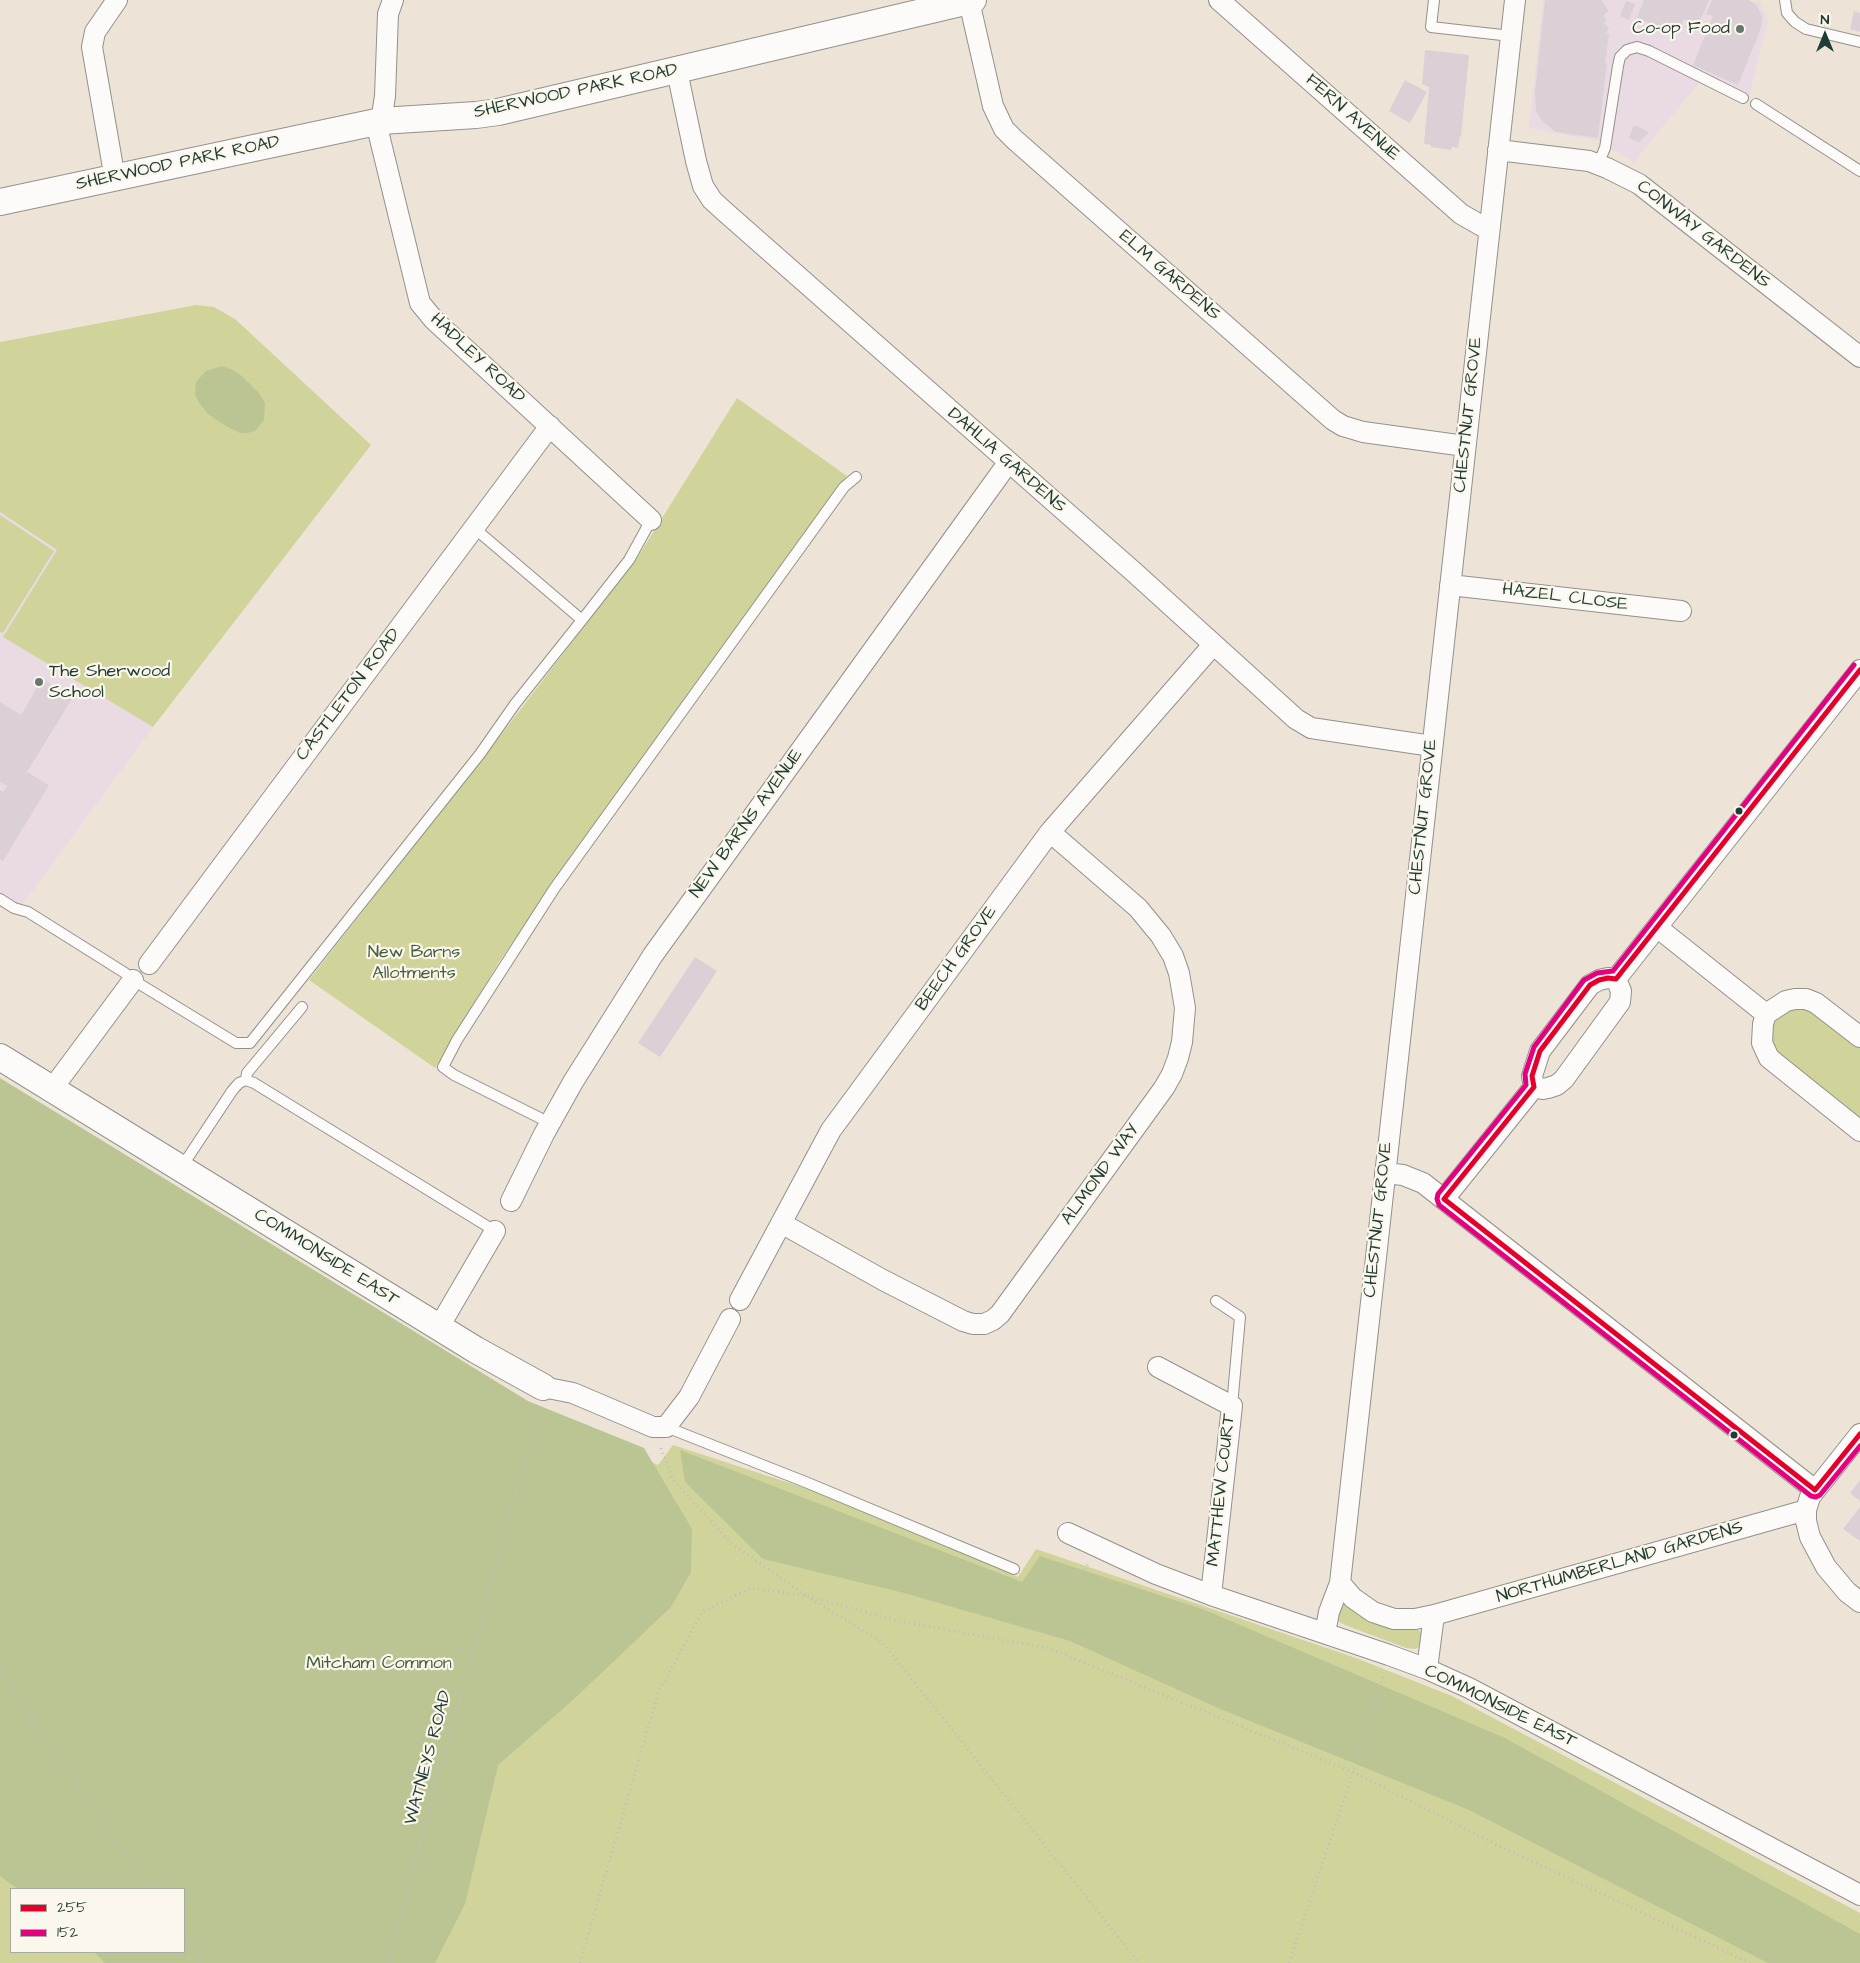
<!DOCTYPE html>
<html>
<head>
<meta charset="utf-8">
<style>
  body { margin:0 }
  #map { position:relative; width:1860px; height:1963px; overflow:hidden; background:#ede4d7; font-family:"Architects Daughter",sans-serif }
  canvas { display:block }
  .legend { position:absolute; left:10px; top:1888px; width:175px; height:65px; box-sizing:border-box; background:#fbf7ec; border:1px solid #a3ada2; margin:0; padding:6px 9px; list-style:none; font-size:15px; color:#1f3d34 }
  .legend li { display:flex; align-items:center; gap:10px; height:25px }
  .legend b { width:25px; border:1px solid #a3ada2 }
  .north { position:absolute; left:1800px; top:10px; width:50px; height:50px; -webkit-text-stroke:4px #fbf7ec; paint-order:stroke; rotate:0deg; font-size:14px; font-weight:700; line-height:20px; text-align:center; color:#1f3d34 }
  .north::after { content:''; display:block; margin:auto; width:18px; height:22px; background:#1f3d34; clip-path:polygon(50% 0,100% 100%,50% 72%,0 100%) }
</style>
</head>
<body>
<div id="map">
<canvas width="1860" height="1963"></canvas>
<ul class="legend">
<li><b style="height:6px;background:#e4002b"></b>255</li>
<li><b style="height:6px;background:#e5007d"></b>152</li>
</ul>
<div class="north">N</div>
</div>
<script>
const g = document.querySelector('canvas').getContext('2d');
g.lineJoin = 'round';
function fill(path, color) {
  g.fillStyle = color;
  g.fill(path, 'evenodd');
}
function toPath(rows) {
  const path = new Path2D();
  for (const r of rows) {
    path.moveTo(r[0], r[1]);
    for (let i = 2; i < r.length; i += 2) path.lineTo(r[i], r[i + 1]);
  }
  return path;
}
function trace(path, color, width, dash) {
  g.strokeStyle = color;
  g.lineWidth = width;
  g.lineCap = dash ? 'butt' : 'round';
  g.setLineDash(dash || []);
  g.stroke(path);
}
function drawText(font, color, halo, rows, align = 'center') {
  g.font = font + ' "Architects Daughter",sans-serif';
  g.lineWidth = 4.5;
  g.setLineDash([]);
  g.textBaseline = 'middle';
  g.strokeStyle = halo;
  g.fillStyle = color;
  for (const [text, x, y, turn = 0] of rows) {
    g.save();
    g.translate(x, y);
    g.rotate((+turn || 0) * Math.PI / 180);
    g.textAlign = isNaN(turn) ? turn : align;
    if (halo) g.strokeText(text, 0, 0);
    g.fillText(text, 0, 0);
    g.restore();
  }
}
const built = toPath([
  [1543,0,1759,1,1768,22,1748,99,1706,74,1634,162,1598,141,1529,128],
  [0,512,58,550,3,637,153,727,22,905,0,892]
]);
const green = toPath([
  [196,305,214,307,235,319,371,445,153,727,3,637,57,550,0,512,0,342],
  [737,398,847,476,580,844,499,962,435,1068,309,980,507,727,639,555],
  [0,515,54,551,3,633,0,632],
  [1794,1007,1812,1010,1860,1047,1860,1120,1783,1060,1770,1044,1772,1026,1778,1017],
  [0,1083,508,1395,658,1465,673,1445,814,1491,1018,1577,1036,1549,1356,1658,1452,1696,1860,1913,1860,1963,0,1963],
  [11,1889,184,1889,184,1952,11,1952],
  [1350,1604,1408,1628,1417,1629,1422,1633,1421,1646,1415,1649,1406,1648,1345,1625,1339,1622,1337,1616,1338,1610,1343,1605]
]);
const forest = toPath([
  [222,366,233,370,243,377,258,392,265,403,264,420,255,431,248,433,240,433,226,426,208,414,200,404,195,395,196,382,206,371],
  [0,1078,528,1401,644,1448,692,1529,691,1572,671,1607,574,1699,498,1765,465,1904,435,1963,105,1963,94,1952,184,1952,184,1889,18,1889,0,1876],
  [680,1450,1022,1582,1040,1556,1205,1610,1505,1738,1860,1934,1860,1963,1768,1963,1469,1810,1218,1708,1070,1641,904,1593,763,1559,685,1482]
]);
const building = toPath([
  [1545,0,1602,0,1608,11,1603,16,1607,20,1604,23,1609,28,1606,33,1609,34,1605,63,1607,63,1598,138,1556,132,1543,122,1536,111,1535,92],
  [1644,0,1709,0,1698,26,1684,19,1680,28,1677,27,1674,34,1637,18],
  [1712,0,1749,0,1757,6,1762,16,1761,28,1738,85,1693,65,1713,16,1706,14],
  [1626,1,1635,4,1629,20,1620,16],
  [1854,11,1860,13,1860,32,1850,29],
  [1425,50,1469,55,1461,137,1460,136,1458,148,1452,147,1451,150,1431,147,1431,145,1424,144,1429,87,1422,84],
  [1405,80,1427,92,1410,123,1389,111],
  [1634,125,1649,132,1639,142,1629,138],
  [42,679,73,697,27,772,49,785,3,861,0,859,0,790,3,792,7,786,0,782,0,702,21,715],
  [695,957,717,971,660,1057,638,1043],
  [1860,1480,1860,1501,1850,1493],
  [1860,1507,1860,1541,1843,1529]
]);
const path = toPath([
  [661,1448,673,1480,732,1544,806,1595],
  [1027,1577,1034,1580,1053,1581,1069,1577,1085,1569,1088,1564],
  [811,1599,882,1642,1139,1963],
  [0,1672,107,1831,150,1889],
  [184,1935,204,1963],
  [388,1963,538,1409],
  [580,1963,658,1693,702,1612,751,1588,807,1596,898,1621,1048,1648,1353,1772,1497,1845,1750,1963],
  [1289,1963,1353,1772,1384,1674]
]);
const service = toPath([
  [1434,0,1431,27,1511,36],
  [1785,0,1787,13,1795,22,1806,29,1860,42],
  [1756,104,1860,171],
  [1598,164,1605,148,1618,66,1620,57,1627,50,1637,47,1649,51,1743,98],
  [582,620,629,560,651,520],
  [0,899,14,908,28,912,125,973,133,980,236,1043,250,1043,480,754,515,704,582,620,473,527],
  [246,1080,247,1073,302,1007],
  [550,1123,454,1075,443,1067,457,1040,554,889,844,487,856,477],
  [181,1168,232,1091,239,1083,246,1080,254,1083,495,1231],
  [1216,1301,1240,1317,1232,1406],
  [666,1427,808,1483,1014,1569]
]);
const minor = toPath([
  [393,0,388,14,385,96,379,135,420,303,434,320,651,520],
  [1219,0,1461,214,1489,230],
  [969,1,993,106,1004,129,1015,140,1333,420,1343,426,1363,432,1465,446],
  [677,71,696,161,703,186,712,200,724,211,1135,573,1296,719,1311,728,1432,746],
  [1498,150,1589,161,1607,168,1639,184,1860,357],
  [115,179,92,47,95,32,117,0],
  [1450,585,1681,611],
  [1658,928,1766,1014,1763,1024,1762,1043,1769,1058,1860,1131],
  [149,964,550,426],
  [1766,1014,1786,1001,1795,999,1806,999,1816,1003,1860,1037],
  [1534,1087,1543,1089,1548,1088,1557,1085,1564,1079,1620,1002,1621,991,1616,979],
  [52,1089,133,980],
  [1385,1173,1403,1175,1423,1183,1815,1490],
  [1444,1199,1534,1087,1532,1076,1540,1051,1590,985,1599,980,1608,978,1616,979,1860,670],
  [511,1201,544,1134,573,1082,653,955,1008,463],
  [781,1223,883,1280,963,1321,973,1324,984,1324,993,1320,1000,1314,1164,1088,1172,1074,1178,1058,1182,1042,1185,1008,1179,973,1173,956,1161,936,1138,908,1050,832],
  [740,1300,831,1130,848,1107,1050,832,1213,645],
  [439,1327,495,1231],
  [1158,1367,1232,1406,1211,1595],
  [543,1387,573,1393,653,1427,666,1427,689,1397,730,1319],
  [1860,1434,1810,1497,1806,1510,1806,1521,1810,1537,1826,1567,1847,1592,1860,1602],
  [1068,1533,1156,1574,1211,1595,1389,1655,1427,1669,1469,1688,1860,1895],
  [1340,1583,1353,1598,1373,1612,1394,1619,1415,1619,1434,1615],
  [1325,1633,1329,1612,1340,1583,1515,0],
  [1427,1669,1434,1615,1806,1510]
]);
const tertiary = toPath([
  [0,202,381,121,476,115,498,112,973,0],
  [0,1057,476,1350,543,1387]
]);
const bus1 = toPath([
  [1860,670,1616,979,1608,978,1599,980,1590,985,1540,1051,1532,1076,1534,1087,1444,1199,1815,1490,1860,1434]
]);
const bus2 = toPath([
  [1854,665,1613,971,1597,973,1584,980,1534,1047,1525,1074,1526,1085,1438,1194,1437,1199,1439,1205,1811,1496,1816,1497,1820,1495,1860,1446]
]);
const markers = [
  [1740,29,5,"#67776d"],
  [39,682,5,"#67776d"],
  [1739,811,4.5,"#1f3d34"],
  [1734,1435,4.5,"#1f3d34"]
];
const poiNames = [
  ["Co-op Food",1730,29],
  ["The Sherwood",49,672,"left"],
  ["School",49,693,"left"]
];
const streetNames = [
  ["SHERWOOD PARK ROAD",576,92,-12],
  ["FERN AVENUE",1352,118,42],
  ["SHERWOOD PARK ROAD",178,164,-12],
  ["CONWAY GARDENS",1703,235,38],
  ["ELM GARDENS",1169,276,41],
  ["HADLEY ROAD",477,359,43],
  ["CHESTNUT GROVE",1469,415,-84],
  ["DAHLIA GARDENS",1006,461,41],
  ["HAZEL CLOSE",1565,598,7],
  ["CASTLETON ROAD",349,695,-53],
  ["CHESTNUT GROVE",1424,817,-84],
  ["NEW BARNS AVENUE",747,824,-54],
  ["BEECH GROVE",957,959,-54],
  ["ALMOND WAY",1101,1175,-54],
  ["CHESTNUT GROVE",1379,1220,-84],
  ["COMMONSIDE EAST",326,1258,32],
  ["MATTHEW COURT",1222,1490,-84],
  ["NORTHUMBERLAND GARDENS",1620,1563,-16],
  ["COMMONSIDE EAST",1500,1707,26],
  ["WATNEYS ROAD",429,1758,-75]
];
const parkNames = [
  ["New Barns",414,953],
  ["Allotments",414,974],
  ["Mitcham Common",379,1664]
];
fill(built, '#eadae4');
fill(green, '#d0d49a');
fill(forest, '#bbc594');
fill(building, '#dbd0d5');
trace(service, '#91928a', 12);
trace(minor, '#91928a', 22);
trace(tertiary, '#91928a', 28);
trace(path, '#bdbfbc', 3, [1, 4]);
trace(service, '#fcfbf9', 10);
trace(minor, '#fcfbf9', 20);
trace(tertiary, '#fcfbf9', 26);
trace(bus1, '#e4002b', 5);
trace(bus2, '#e5007d', 5);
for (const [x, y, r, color] of markers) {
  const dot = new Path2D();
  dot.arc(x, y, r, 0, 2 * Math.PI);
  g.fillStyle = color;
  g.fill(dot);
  trace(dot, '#fbf7ec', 2);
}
drawText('18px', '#1f3d34', '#fbf7ec', poiNames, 'right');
drawText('18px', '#1f3d34', '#fbf7ec', streetNames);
drawText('18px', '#456041', '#fbf7ec', parkNames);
</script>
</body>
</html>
